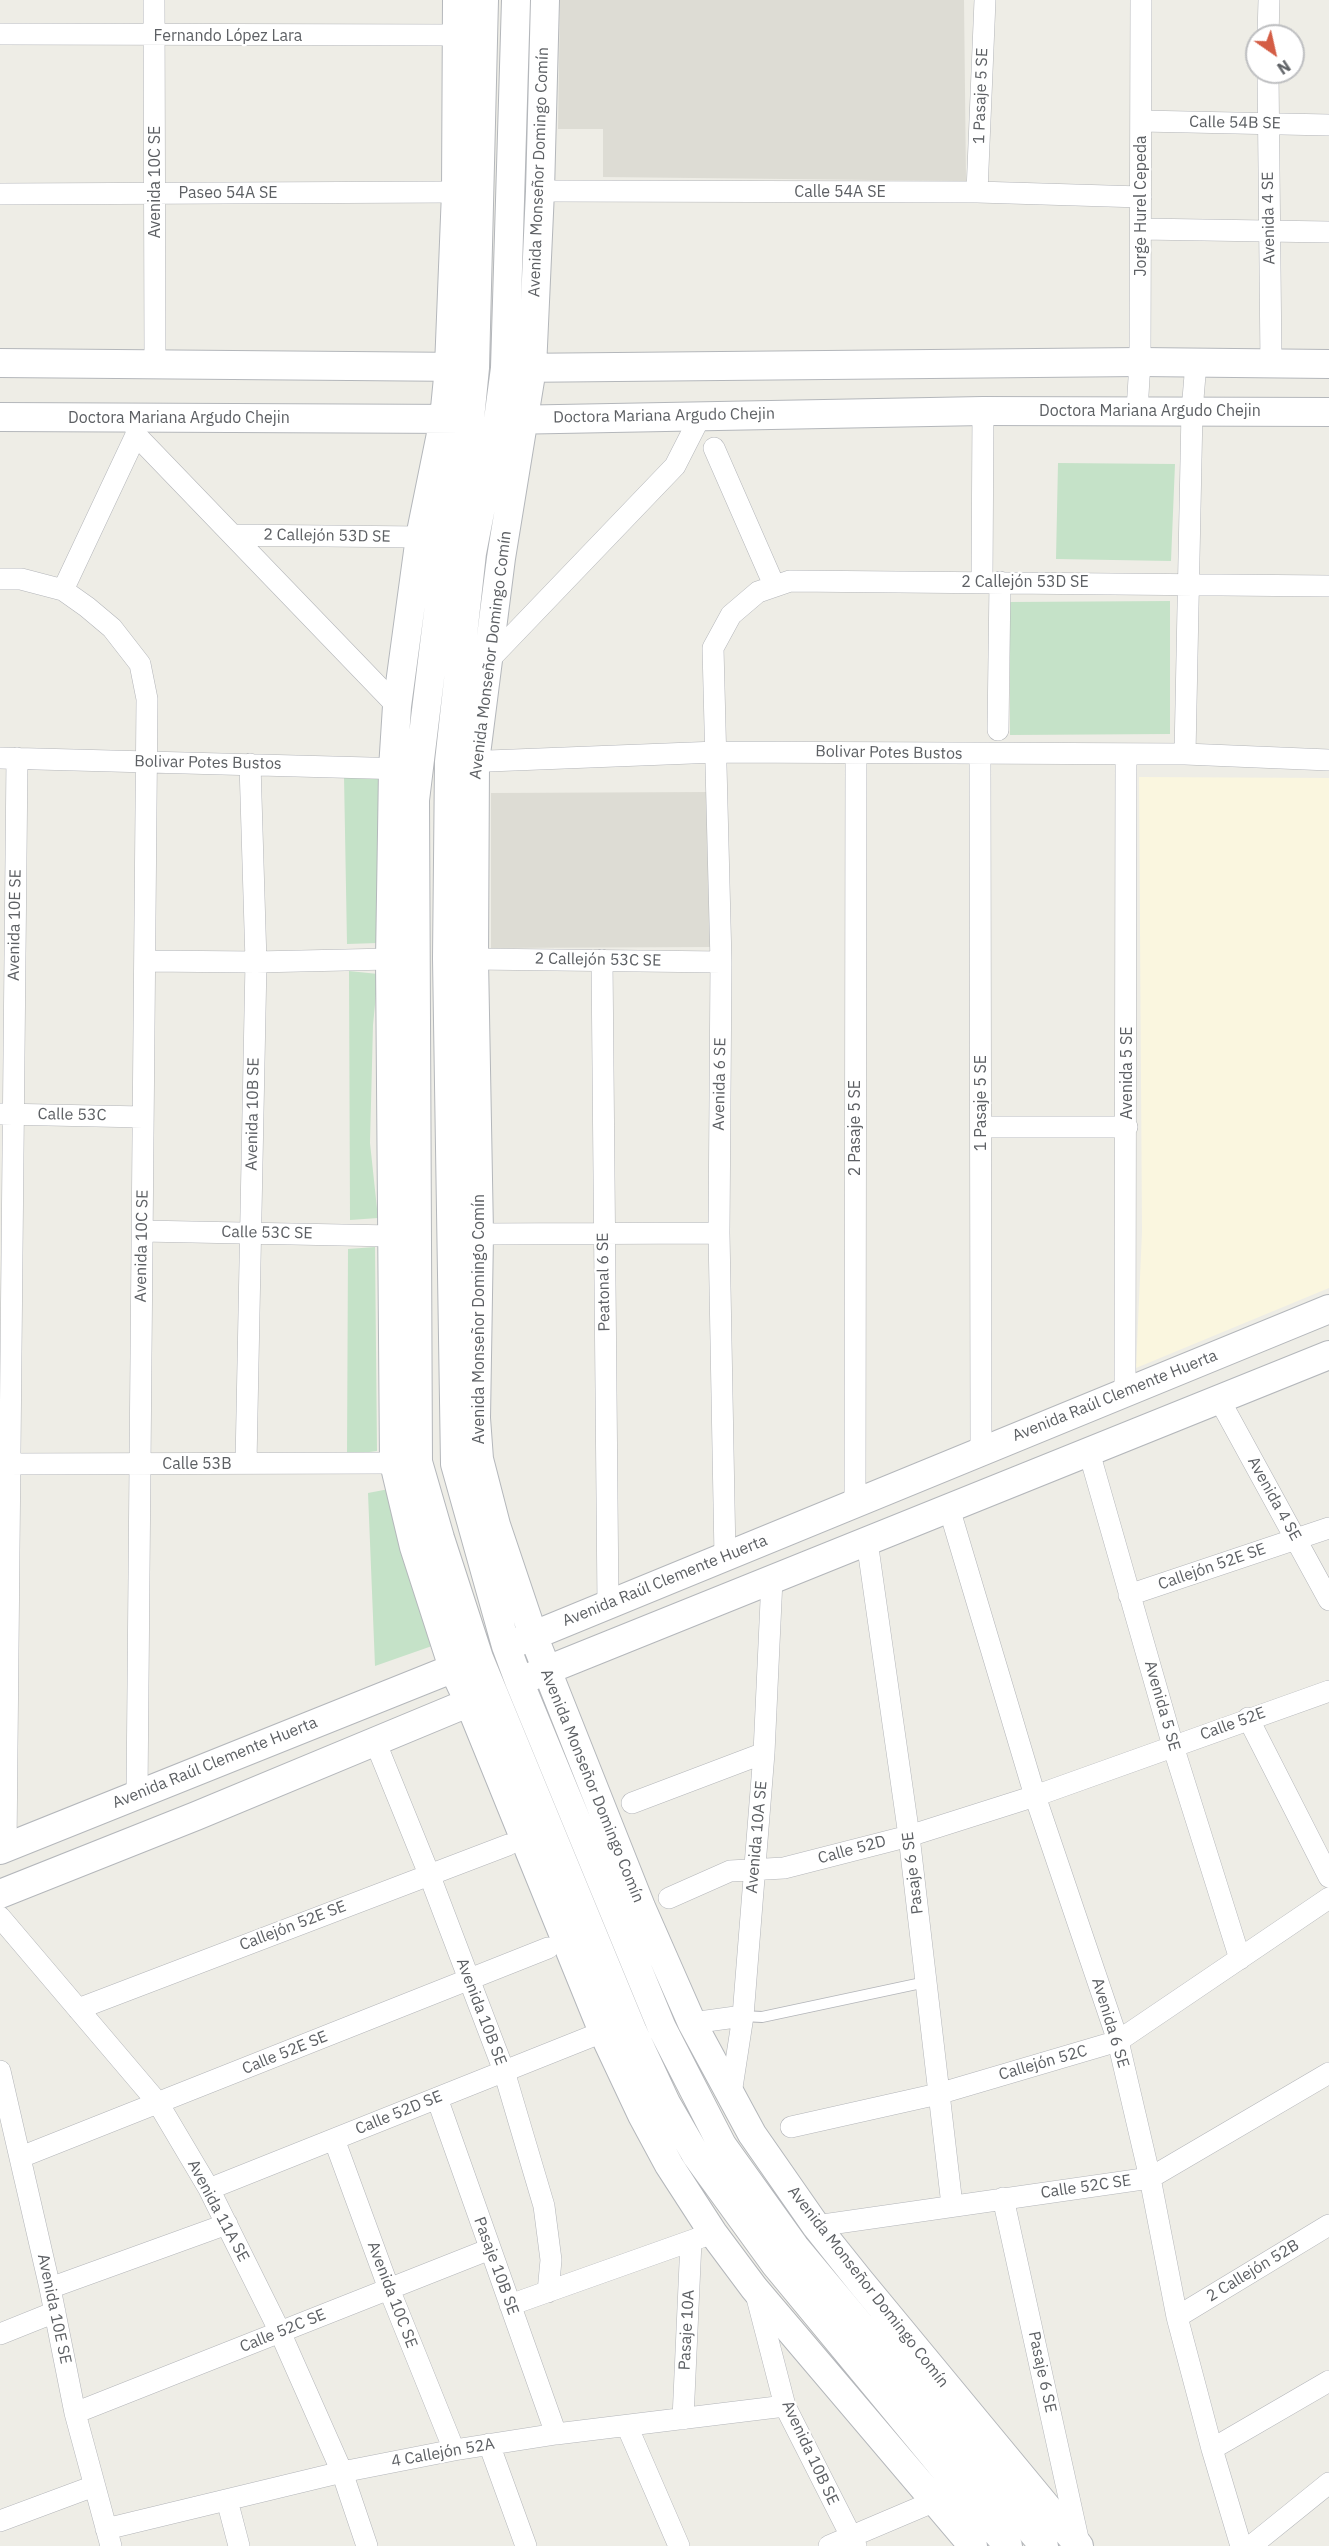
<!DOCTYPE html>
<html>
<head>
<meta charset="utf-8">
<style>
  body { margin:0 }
  #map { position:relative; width:1329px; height:2546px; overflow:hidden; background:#eeede6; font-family:"IBM Plex Sans",sans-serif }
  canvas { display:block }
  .north { position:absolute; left:1245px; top:24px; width:60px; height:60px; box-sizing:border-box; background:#fff; border:2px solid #bebfc1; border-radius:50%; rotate:146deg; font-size:16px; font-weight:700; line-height:24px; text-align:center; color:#5d6064 }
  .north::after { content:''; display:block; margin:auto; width:21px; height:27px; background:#d45d45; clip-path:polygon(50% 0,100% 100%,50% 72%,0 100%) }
</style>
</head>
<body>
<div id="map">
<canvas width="1329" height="2546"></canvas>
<div class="north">N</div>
</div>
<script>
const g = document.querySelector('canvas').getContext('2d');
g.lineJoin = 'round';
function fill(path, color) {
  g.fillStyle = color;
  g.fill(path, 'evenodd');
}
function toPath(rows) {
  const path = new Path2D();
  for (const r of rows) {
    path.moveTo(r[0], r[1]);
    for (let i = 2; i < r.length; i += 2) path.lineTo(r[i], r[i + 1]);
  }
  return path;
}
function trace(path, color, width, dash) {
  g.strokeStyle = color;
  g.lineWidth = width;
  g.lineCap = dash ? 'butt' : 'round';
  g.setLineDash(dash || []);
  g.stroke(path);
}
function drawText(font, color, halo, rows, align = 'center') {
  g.font = font + ' "IBM Plex Sans",sans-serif';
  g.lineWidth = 4.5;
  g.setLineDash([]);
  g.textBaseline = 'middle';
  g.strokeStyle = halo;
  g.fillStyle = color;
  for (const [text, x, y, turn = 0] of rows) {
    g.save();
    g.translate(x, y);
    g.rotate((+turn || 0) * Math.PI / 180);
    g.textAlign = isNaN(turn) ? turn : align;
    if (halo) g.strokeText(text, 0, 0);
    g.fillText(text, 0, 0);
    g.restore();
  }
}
const commercial = toPath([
  [1139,777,1329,778,1329,1288,1136,1368,1142,1232]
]);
const education = toPath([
  [560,0,964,0,966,181,603,177,603,129,558,129],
  [711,792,711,947,491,948,491,793]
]);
const green = toPath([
  [1058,463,1175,464,1171,561,1056,559],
  [1170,601,1170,734,1010,735,1010,602],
  [344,776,378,777,378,943,347,944],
  [349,971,378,974,373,1025,370,1143,378,1218,350,1220],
  [375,1247,377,1451,347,1455,348,1249],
  [389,1489,432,1646,375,1666,368,1493]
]);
const lane = toPath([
  [743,2016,762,2017,926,1982]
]);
const street = toPath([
  [154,0,155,364],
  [0,34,457,35],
  [1268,36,1269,0],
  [1268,72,1271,364],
  [1141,121,1329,125],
  [540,191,977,192,1141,197],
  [977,192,985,0],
  [0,194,456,192],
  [1141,229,1329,232],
  [1137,411,1140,362,1141,0],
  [136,435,397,706],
  [714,448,774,585],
  [233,535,420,537],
  [0,579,21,579,63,590,87,607,112,628,140,664,147,699,137,1794],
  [982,581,983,411],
  [63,590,136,435,136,423],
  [489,660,675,466,701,415],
  [998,730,1000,582],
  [1185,754,1192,411,1196,363],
  [980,755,981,1451],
  [0,758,407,769],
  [463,762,717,752,1185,754,1329,760],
  [474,959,721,962],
  [602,960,608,1605],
  [145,961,256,962,390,959],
  [1,1114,143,1117],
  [981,1127,1127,1127],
  [142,1231,392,1236],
  [479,1234,719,1233],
  [1125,1392,1126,754],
  [1219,1399,1329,1600],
  [1089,1452,1173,1746,1240,1959],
  [246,1463,256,962,250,764],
  [0,1464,394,1463],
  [855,1503,856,753],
  [949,1508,1035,1796,1118,2041,1150,2178,1177,2317,1212,2449,1241,2546],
  [867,1541,909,1836,952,2205],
  [725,1557,719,1233,721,962,713,648,731,615,758,592,790,581,1329,586],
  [1129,1595,1329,1528],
  [1248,1718,1329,1877],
  [375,1741,429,1874,504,2071,544,2206,551,2260,548,2292],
  [632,1803,764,1753],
  [0,1847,6,1848,17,758],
  [669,1898,730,1871,784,1868,909,1836,1035,1796,1329,1691],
  [0,1917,158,2103,209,2189,280,2332,342,2472,367,2546],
  [78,2009,508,1845],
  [692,2023,743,2016],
  [0,2071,50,2288,75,2413,111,2546],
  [731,2094,743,2016,764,1753,772,1579],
  [437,2098,556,2434],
  [791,2127,938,2094,1118,2041,1329,1898],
  [334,2139,389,2289,454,2450],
  [21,2157,548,1948],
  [209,2189,590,2037],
  [1003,2198,1079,2543],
  [816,2226,1150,2178,1329,2073],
  [50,2288,227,2224],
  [756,2294,785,2406,856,2546],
  [510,2305,713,2233],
  [1177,2317,1329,2225],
  [0,2334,55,2312],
  [75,2413,490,2249],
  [683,2419,691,2241],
  [627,2426,679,2546],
  [489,2444,526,2546],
  [1212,2449,1329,2381],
  [227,2500,239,2546],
  [0,2521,94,2486],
  [106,2529,342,2472,454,2450,556,2434,785,2406],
  [829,2546,935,2501],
  [1251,2546,1329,2483]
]);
const secondary = toPath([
  [457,0,456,192,449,367,444,419,420,537,397,706,393,769,390,959,394,1463,414,1547,453,1668,469,1702,603,2032,642,2115,669,2165,713,2233,754,2288,973,2546],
  [484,0,475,368,470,419,446,548,415,800,418,1462,440,1538,479,1658,633,2032,666,2103,696,2155,775,2264,1008,2546],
  [516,0,505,368,498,420,472,553,449,762,447,958,455,1464,506,1646,519,1681,662,2028,722,2145,795,2247,1044,2546],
  [545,0,540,191,532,368,501,558,475,762,474,959,479,1234,476,1418,479,1459,496,1525,533,1635,641,1907,692,2023,752,2134,816,2226,860,2281,1079,2546],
  [0,363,466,367],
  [512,368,1140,362,1329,364],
  [0,417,463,419],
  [506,420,983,411,1329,412],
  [515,1643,1329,1309],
  [530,1677,1329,1355],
  [0,1850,469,1662],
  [0,1894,196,1816,487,1695]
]);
const streetNames = [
  ["Fernando López Lara",228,36],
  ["1 Pasaje 5 SE",981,96,-88],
  ["Calle 54B SE",1235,123,1],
  ["Avenida Monseñor Domingo Comín",539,172,-88],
  ["Avenida 10C SE",155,182,-90],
  ["Calle 54A SE",840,192],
  ["Paseo 54A SE",228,193],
  ["Jorge Hurel Cepeda",1141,206,-90],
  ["Avenida 4 SE",1269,218,-91],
  ["Doctora Mariana Argudo Chejin",1150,411],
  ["Doctora Mariana Argudo Chejin",664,416,-1],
  ["Doctora Mariana Argudo Chejin",179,418],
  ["2 Callejón 53D SE",327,536,1],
  ["2 Callejón 53D SE",1025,582],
  ["Avenida Monseñor Domingo Comín",491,655,-83],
  ["Bolivar Potes Bustos",889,753,1],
  ["Bolivar Potes Bustos",208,763,1],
  ["Avenida 10E SE",15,925,-89],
  ["2 Callejón 53C SE",598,960,1],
  ["Avenida 5 SE",1127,1073,-90],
  ["Avenida 6 SE",720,1084,-89],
  ["1 Pasaje 5 SE",981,1103,-90],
  ["Avenida 10B SE",253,1114,-89],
  ["Calle 53C",72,1115,1],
  ["2 Pasaje 5 SE",855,1128,-90],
  ["Calle 53C SE",267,1233,1],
  ["Avenida 10C SE",142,1246,-89],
  ["Peatonal 6 SE",604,1282,-91],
  ["Avenida Monseñor Domingo Comín",479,1319,-90],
  ["Avenida Raúl Clemente Huerta",1115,1396,-22],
  ["Calle 53B",197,1464],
  ["Avenida 4 SE",1274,1499,61],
  ["Callejón 52E SE",1212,1567,-19],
  ["Avenida Raúl Clemente Huerta",665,1581,-22],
  ["Avenida 5 SE",1162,1706,74],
  ["Calle 52E",1233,1724,-20],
  ["Avenida Raúl Clemente Huerta",215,1763,-22],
  ["Avenida Monseñor Domingo Comín",592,1786,68],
  ["Avenida 10A SE",757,1837,-85],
  ["Calle 52D",852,1850,-15],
  ["Pasaje 6 SE",913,1873,-97],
  ["Callejón 52E SE",293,1926,-21],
  ["Avenida 10B SE",481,2012,69],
  ["Avenida 6 SE",1110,2023,73],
  ["Calle 52E SE",285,2053,-22],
  ["Callejón 52C",1043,2063,-16],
  ["Calle 52D SE",399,2113,-22],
  ["Calle 52C SE",1086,2187,-8],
  ["Avenida 11A SE",218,2211,62],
  ["Pasaje 10B SE",496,2266,70],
  ["2 Callejón 52B",1253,2271,-31],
  ["Avenida Monseñor Domingo Comín",868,2287,52],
  ["Avenida 10C SE",392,2295,69],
  ["Avenida 10E SE",54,2309,78],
  ["Pasaje 10A",687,2330,-87],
  ["Calle 52C SE",283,2331,-22],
  ["Pasaje 6 SE",1042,2372,78],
  ["4 Callejón 52A",443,2453,-10],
  ["Avenida 10B SE",810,2453,65]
];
fill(commercial, '#faf6df');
fill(education, '#dddcd4');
fill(green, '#c5e2c8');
trace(lane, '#b3b5b9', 12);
trace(street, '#b3b5b9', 22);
trace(secondary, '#b4b7bb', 30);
trace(lane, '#fff', 10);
trace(street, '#fff', 21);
trace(secondary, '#fff', 28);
drawText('16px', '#5d6064', '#fff', streetNames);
</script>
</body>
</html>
